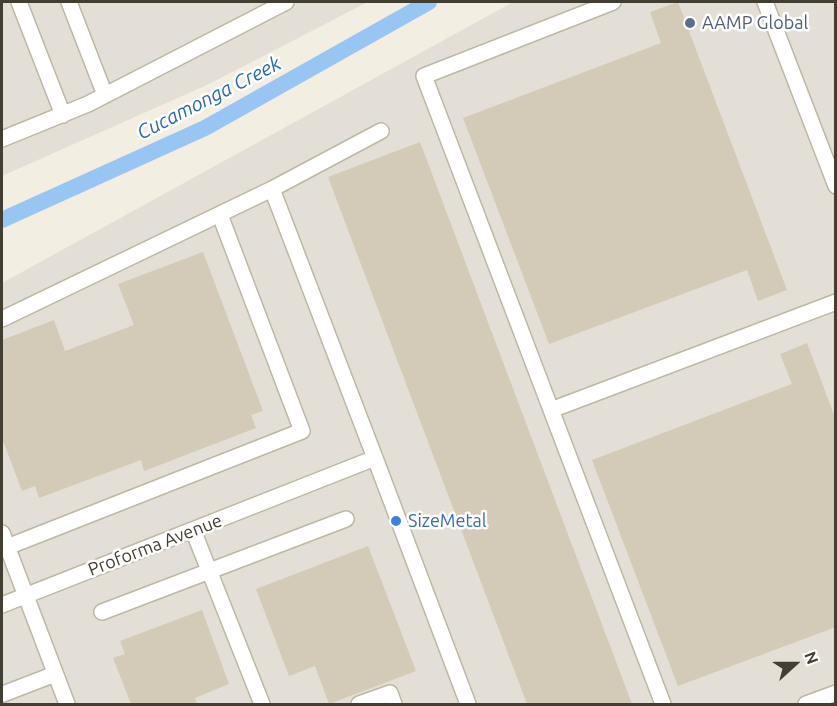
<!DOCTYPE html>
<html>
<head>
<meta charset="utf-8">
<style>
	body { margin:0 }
	#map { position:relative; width:837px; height:706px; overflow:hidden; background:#f2efe2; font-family:Ubuntu,sans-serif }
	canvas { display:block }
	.frame { position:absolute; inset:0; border:3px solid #433e32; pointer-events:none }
	.north { position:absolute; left:765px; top:634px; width:60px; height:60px; -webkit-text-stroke:4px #fff; paint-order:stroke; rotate:69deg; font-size:16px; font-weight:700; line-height:24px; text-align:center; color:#433e32 }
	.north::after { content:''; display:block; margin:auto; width:21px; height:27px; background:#433e32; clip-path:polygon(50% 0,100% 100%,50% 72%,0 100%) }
</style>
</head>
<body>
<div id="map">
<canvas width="837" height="706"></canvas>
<div class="frame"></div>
<div class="north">N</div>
</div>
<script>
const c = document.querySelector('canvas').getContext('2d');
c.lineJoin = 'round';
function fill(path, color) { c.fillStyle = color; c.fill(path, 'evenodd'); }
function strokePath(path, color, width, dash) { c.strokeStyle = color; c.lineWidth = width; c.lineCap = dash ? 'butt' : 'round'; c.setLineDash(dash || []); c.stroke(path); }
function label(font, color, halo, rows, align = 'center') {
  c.font = font + ' Ubuntu,sans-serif'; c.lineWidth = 5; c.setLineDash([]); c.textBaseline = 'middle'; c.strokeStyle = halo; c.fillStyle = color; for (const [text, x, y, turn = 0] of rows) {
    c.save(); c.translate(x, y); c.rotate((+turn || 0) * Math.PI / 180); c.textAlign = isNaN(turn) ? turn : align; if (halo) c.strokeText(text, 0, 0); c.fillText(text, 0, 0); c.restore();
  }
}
fill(new Path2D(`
	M2 2H368L207 85 2 176Z
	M513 2H835V704H2V283Z`), '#e3dfd7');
strokePath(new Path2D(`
	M2 220 205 128 429 2`), '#99c5f3', 16);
fill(new Path2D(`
	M678 2 787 290 758 301 747 270 549 344 463 118 661 43 650 12Z
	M420 142 632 704H527L328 177Z
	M203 252 263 411 251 415 256 428 144 471 141 460 39 498 35 486 22 491 2 438V340L54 320 65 351 134 325 118 284Z
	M807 343 836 420V627L678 686 592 460 792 384 780 354Z
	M368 546 416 671 329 704 315 666 289 676 256 589Z
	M202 610 229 684 195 698 197 704H131L113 658 125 654 120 641Z`), '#d3cbb7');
const minor = new Path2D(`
	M19 2 63 115
	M69 2 105 95
	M613 2 424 76 663 704
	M765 2 836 186
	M2 139 88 104 286 2
	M2 319 272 189
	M551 410 836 302
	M375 458 468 704
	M193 530 262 704
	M2 533 67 704
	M2 549 302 431 220 215
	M2 605 375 458 272 189 381 131
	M102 612 346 519
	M3 694 55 674
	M359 704 390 693 394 704
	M806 704 836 693`);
strokePath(minor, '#bdb7a4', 18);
strokePath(minor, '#fff', 15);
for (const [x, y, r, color] of [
	[690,23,6,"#5c6f8a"],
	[396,521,6,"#3f7fe0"]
]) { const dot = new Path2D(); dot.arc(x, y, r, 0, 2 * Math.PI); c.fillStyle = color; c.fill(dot); strokePath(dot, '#fff', 2); }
label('18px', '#4e5e75', '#fff', [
	["AAMP Global",702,23]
], 'left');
label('18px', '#366cbe', '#fff', [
	["SizeMetal",408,521]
], 'left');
label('18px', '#433e32', '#fff', [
	["Proforma Avenue",155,545,-21]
]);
label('italic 20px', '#2869b3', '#fff', [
	["Cucamonga Creek",209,98,-27]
]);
</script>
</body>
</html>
